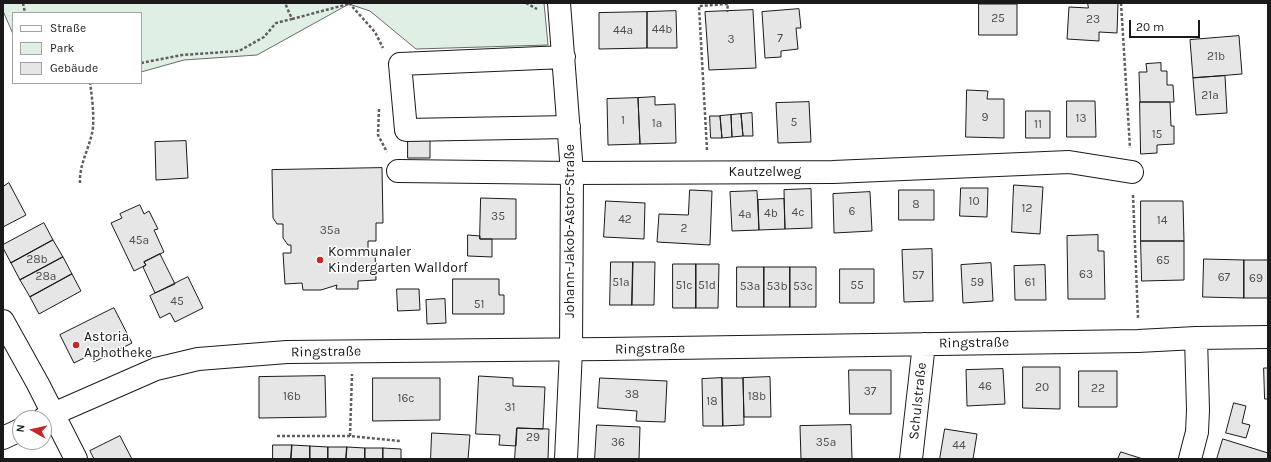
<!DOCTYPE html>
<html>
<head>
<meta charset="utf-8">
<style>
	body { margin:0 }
	#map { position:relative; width:1271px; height:462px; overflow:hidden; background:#fff; font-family:Karla,sans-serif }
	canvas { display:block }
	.frame { position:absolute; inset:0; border:4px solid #1a1a1a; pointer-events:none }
	.legend { position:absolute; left:12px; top:12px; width:130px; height:72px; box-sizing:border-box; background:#fff; border:1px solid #a3a3a3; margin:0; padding:5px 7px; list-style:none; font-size:12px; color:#1a1a1a }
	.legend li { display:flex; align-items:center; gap:8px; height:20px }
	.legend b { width:20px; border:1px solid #a3a3a3 }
	.north { position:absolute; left:12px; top:410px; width:40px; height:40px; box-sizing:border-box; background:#fff; border:1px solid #a3a3a3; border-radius:50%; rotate:278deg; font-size:11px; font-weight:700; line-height:16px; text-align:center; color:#1a1a1a }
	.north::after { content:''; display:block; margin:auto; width:14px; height:18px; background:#c62828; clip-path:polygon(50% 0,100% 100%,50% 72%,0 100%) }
	.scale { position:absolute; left:1129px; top:20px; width:71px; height:18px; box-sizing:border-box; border:2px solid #1a1a1a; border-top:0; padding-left:5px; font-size:12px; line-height:14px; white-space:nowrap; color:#1a1a1a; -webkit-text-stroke:3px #fff; paint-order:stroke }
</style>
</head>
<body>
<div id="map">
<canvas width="1271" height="462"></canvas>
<div class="frame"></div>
<ul class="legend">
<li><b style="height:5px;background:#fff"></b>Straße</li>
<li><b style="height:11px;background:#e0efe3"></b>Park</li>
<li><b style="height:11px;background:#e6e6e6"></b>Gebäude</li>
</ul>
<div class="north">N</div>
<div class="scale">20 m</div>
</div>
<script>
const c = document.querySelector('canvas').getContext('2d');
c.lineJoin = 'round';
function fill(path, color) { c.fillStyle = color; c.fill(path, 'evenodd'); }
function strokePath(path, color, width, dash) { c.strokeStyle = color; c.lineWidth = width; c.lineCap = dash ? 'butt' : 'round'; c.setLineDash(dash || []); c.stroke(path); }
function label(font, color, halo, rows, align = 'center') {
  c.font = font + ' Karla,sans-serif'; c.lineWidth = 3; c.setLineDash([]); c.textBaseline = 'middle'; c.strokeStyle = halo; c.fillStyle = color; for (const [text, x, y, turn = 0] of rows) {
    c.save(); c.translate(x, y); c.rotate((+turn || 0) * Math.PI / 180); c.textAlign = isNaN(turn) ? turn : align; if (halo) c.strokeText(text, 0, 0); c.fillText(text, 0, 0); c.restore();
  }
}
const green = new Path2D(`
	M3 3H544L548 45 416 49 370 11 349 4 257 55 184 60 141 72V13H13V34L3 11Z`);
fill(green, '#e0efe3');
strokePath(green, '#6a6a6a', 1);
const building = new Path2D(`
	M1088 3H1118L1117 33 1099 32V41L1067 39 1069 7 1088 8Z
	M979 4H1017V35H979Z
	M799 9 801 28H796L798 49 781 51V57L765 58 762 12Z
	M753 10 756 68 709 70 705 12Z
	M676 11 677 48H647V12Z
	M647 12V48L599 49V13Z
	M1239 36 1242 74 1193 78 1190 40Z
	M1161 63V71H1167V85H1173L1174 102H1140L1139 72H1147L1146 64Z
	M1225 76 1227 113 1196 115 1193 78Z
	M967 90 988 91 987 99H1004V138L966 137Z
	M655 97V105L675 104 676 143 640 144 638 98Z
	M638 98 640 144 608 145 607 99Z
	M1067 101H1095L1096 137H1067Z
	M809 102 811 142 778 143 776 103Z
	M1140 102H1170L1171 126H1174V144L1157 145V153L1141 154Z
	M1026 111H1050V138H1026Z
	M752 113 753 136H743L741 114Z
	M741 114 743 136 732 137 731 115Z
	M731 115 732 137 722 138 720 116Z
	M710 116H720L722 138H711Z
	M408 137H430V158H408Z
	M186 141 188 178 156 180 155 142Z
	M382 168 383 223H376V241H368V252H375L376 280 358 281V289H336L337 285 321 290H303L302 283 285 284 283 253H291V245H288L283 238V224H277L273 218 272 170Z
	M9 183 26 215 3 227V187Z
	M1014 185 1043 187 1040 234 1012 232Z
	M961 188H988L987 217 960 216Z
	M811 189 812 228 785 229 784 190Z
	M690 190 712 191 710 245 657 242 659 214 688 215Z
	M899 190H934V220H899Z
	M757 191 759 230 732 231 730 192Z
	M870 192 872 231 834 233 833 194Z
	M481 198 516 199V239H480Z
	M784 199 785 229 759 230 758 200Z
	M606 201 645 203 644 239 604 237Z
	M1141 201H1183L1184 241H1141Z
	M140 205 144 214 149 211 158 229 154 230 164 252 144 262 146 265 134 271 111 223 122 218 120 214Z
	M44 223 53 240 11 263 3 248V245Z
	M468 235 480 236V239H492V257L468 256Z
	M1098 235V251H1104L1105 299H1068L1067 236Z
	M53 240 63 257 20 280 11 263Z
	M1141 241H1184V280L1142 281Z
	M932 249 933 301 904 302 902 250Z
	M160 254 175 284 155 293 143 267 146 265 144 262Z
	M63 257 72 274 30 297 20 280Z
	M1204 259 1244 260V298L1203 297Z
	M1244 260H1268V298H1244Z
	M611 262H633L632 305H610Z
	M633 262H655L654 305H632Z
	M991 263 993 301 963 303 961 265Z
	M673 264H696V308H673Z
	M696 264H719L718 308H696Z
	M1045 265 1046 300H1015L1014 266Z
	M737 267H764V307H737Z
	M764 267H790V307H764Z
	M790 267H816V307H790Z
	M840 269H874V303H840Z
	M72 274 81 291 39 314 30 297Z
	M188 277 203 308 175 322 170 313 160 318 150 296Z
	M453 279H499V295H504V314H453Z
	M397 289H419L420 310 398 311Z
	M445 299 446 323 427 324 426 300Z
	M114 308 132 343 94 362 90 355 74 363 60 335Z
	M1023 367H1060V409L1023 408Z
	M1264 368H1268V399H1265Z
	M1003 369 1005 404 967 406 966 370Z
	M849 370H891V414H850Z
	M1079 371H1117V407H1079Z
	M325 376 326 417 259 418V377Z
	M479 376 513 378V386L545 387 543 429 517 428 516 446 499 445 500 435 476 434Z
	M770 377 771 417H744L743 378Z
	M373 378H440V420L373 421Z
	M600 378 667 381 665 422 636 421 637 411 598 408Z
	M722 378H743L744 425 723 426Z
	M722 378 723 426H703L702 379Z
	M1234 403 1246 406 1242 423 1250 425 1246 438 1226 433Z
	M597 425 640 427 639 459H595Z
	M851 425 852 459H801L800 426Z
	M517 428 549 429 548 459H515Z
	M945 429 977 434 973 459H940Z
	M432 433 470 435 468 459H431Z
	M120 436 132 459H94L90 451Z
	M1223 439 1268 453V459H1217Z
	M273 445H292L291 459H273Z
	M292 445 310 446V459H291Z
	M310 446 328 447V459H310Z
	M328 447H347L346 459H328Z
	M347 447 365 448V459H346Z
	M365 448H383V459H365Z
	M383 448 401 449V459H383Z
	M1121 452 1143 459H1118Z`);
fill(building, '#e6e6e6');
strokePath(building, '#1a1a1a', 1);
const minor = new Path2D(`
	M559 3 572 173 571 350 566 459
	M564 57 400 64 406 130 569 127
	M398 171 572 173 833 172 1069 162 1132 172
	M3 321 38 384 76 459
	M44 418 156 369 198 359 287 352 606 349 1138 341 1196 338 1268 337
	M3 438 20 430
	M911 459 924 344
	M1190 459 1197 432 1198 410 1196 338`);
strokePath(minor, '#1a1a1a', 24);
strokePath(new Path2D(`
	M23 3 25 13
	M349 3 375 32 383 48
	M526 3 537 9
	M1121 3 1130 148
	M292 19 352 3
	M141 63 182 55 239 51 264 37 276 23 292 19 285 3
	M379 109 378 135 387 152
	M707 150 699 6 728 4 727 12
	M80 183C79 163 91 146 93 127 94 113 92 97 90 83
	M1133 195 1138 318
	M277 436H350L400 441
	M350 436 352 374`), '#5f5f5f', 2.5, [3, 2]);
strokePath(minor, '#fff', 22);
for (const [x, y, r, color] of [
	[320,260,4,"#c62828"],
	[76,345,4,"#c62828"]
]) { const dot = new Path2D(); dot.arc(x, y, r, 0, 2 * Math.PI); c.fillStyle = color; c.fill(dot); strokePath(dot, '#fff', 1.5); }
label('12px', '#4d4d4d', null, [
	["25",998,19],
	["23",1093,20],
	["44b",662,30],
	["44a",623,31],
	["7",780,39],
	["3",731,40],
	["21b",1216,57],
	["21a",1210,96],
	["9",985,118],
	["13",1081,119],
	["1",623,121],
	["5",794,123],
	["1a",657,124],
	["11",1038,125],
	["15",1157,135],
	["10",974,202],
	["8",916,205],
	["12",1027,209],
	["6",852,212],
	["4c",798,213],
	["4b",771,214],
	["4a",745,215],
	["35",498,217],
	["42",625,220],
	["14",1162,221],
	["2",684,229],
	["35a",330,231],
	["45a",139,241],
	["28b",37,260],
	["65",1163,261],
	["63",1086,275],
	["57",918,276],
	["28a",46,277],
	["67",1224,278],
	["69",1256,279],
	["51a",621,283],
	["59",977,283],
	["61",1030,283],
	["51c",684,286],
	["51d",707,286],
	["55",857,286],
	["53a",750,287],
	["53b",777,287],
	["53c",803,287],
	["45",177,302],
	["51",479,305],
	["46",985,387],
	["20",1042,388],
	["22",1098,389],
	["37",870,392],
	["38",632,395],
	["16b",292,397],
	["18b",757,397],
	["16c",406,399],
	["18",712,402],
	["31",510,408],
	["29",533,438],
	["36",618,443],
	["35a",826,443],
	["44",959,446]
]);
label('14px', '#1a1a1a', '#fff', [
	["Kautzelweg",765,172],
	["Johann-Jakob-Astor-Straße",570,231,-90],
	["Ringstraße",974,343,-1],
	["Ringstraße",650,349,-1],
	["Ringstraße",326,352,-1],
	["Schulstraße",918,401,-84]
]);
label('14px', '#1a1a1a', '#fff', [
	["Kommunaler",328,252],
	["Kindergarten Walldorf",328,268],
	["Astoria",84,337],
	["Aphotheke",84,353]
], 'left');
</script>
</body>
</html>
